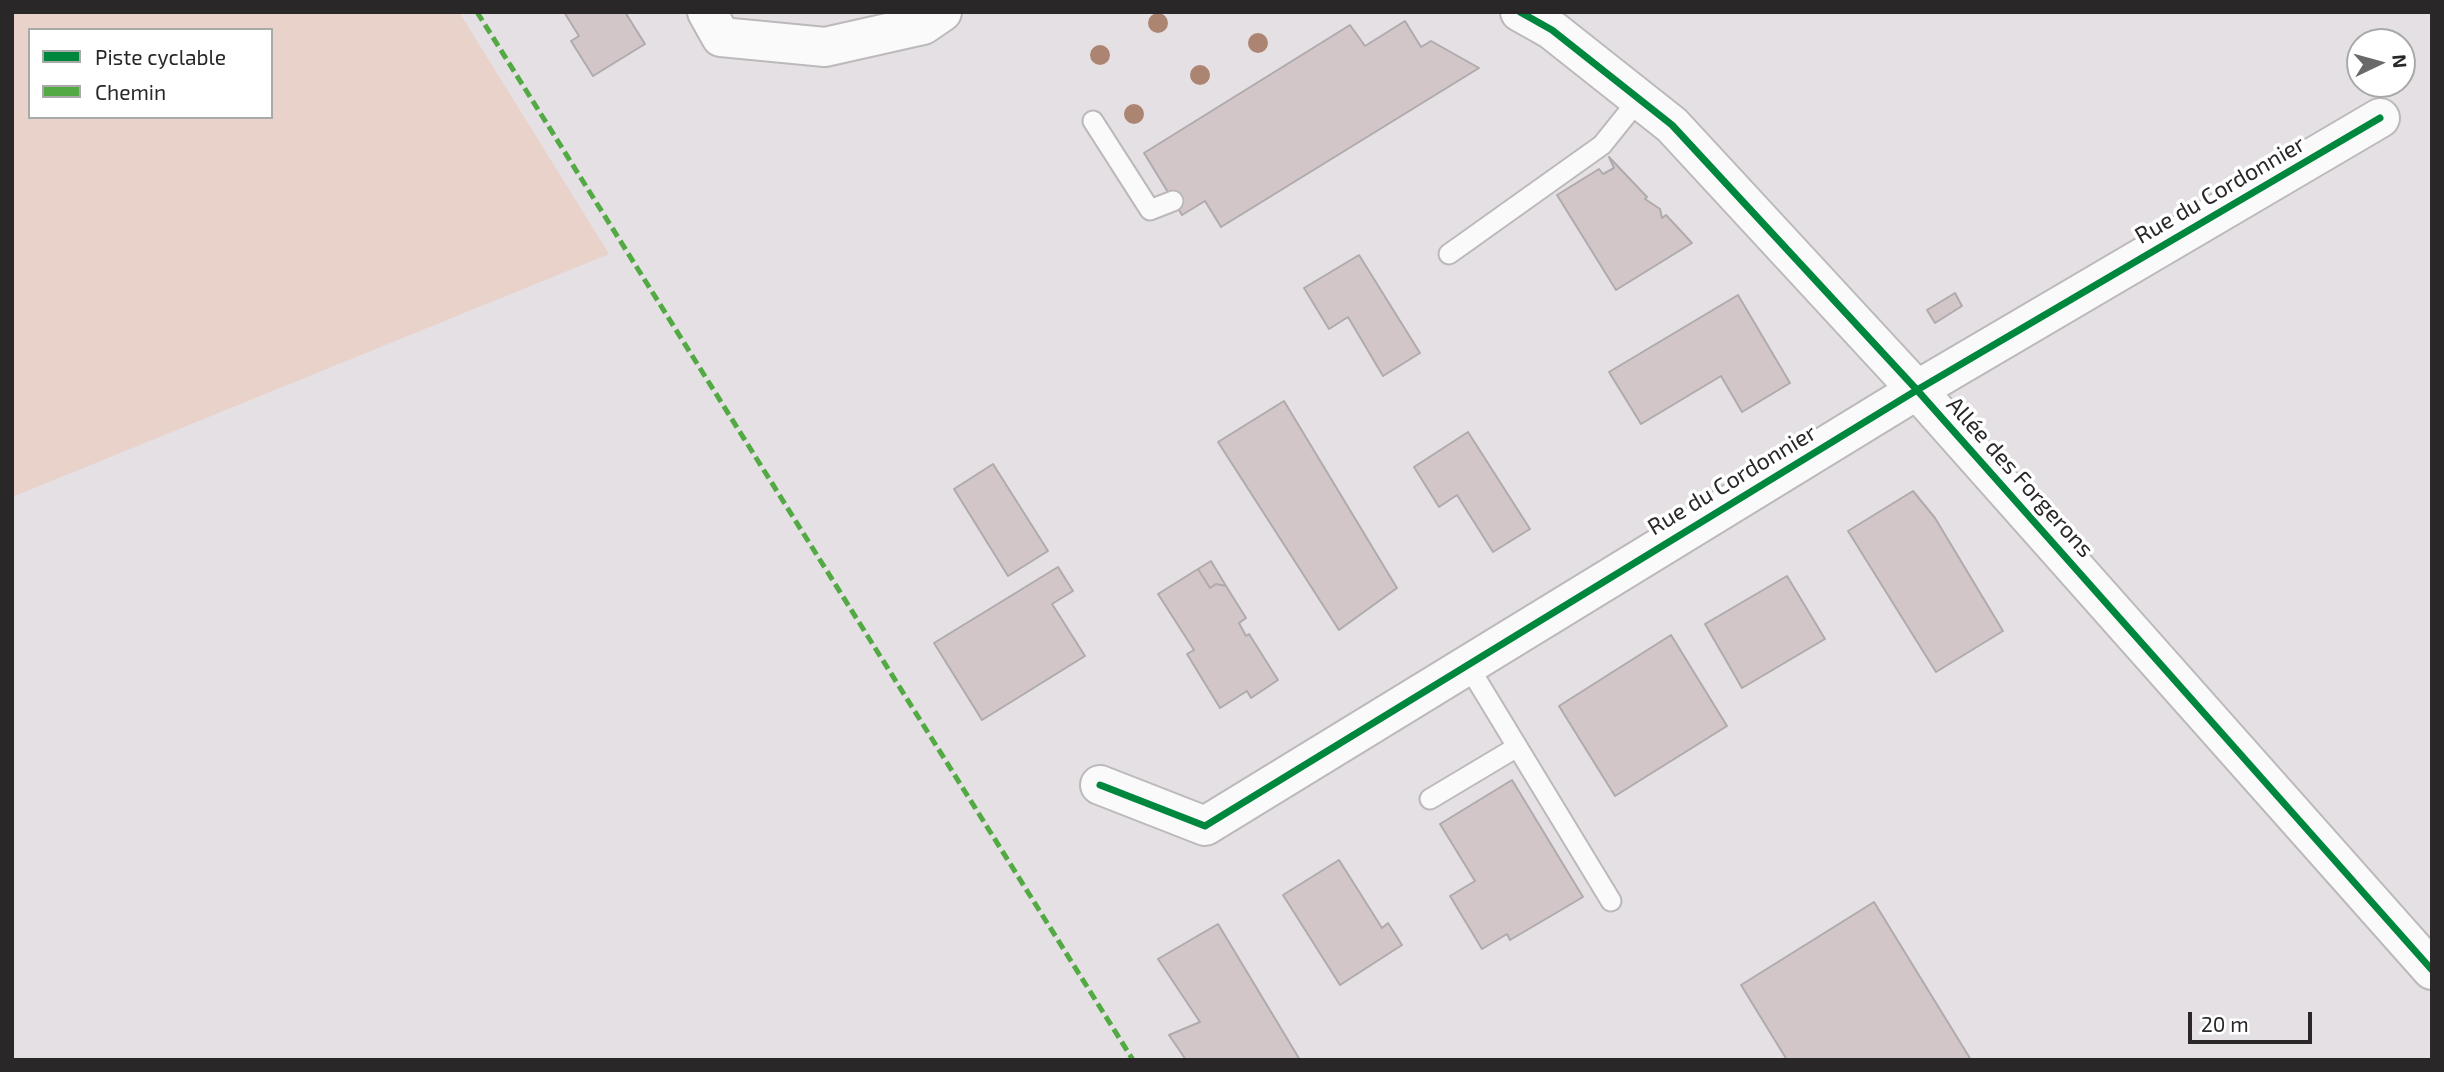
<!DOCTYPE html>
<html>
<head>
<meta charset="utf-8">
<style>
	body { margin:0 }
	#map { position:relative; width:2444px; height:1072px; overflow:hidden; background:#e5e0e3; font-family:"Exo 2",sans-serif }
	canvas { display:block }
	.frame { position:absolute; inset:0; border:14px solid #2a2729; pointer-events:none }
	.legend { position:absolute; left:28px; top:28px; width:245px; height:91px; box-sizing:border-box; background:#fff; border:2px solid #aaa9a9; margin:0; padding:9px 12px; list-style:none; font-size:21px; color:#2a2729 }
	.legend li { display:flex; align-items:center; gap:14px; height:35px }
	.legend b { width:35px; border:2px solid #aaa9a9 }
	.north { position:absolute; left:2346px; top:28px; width:70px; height:70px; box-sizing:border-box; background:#fff; border:2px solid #aaa9a9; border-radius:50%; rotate:85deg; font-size:19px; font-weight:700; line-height:28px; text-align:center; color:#2a2729 }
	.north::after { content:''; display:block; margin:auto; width:24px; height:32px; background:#6b686a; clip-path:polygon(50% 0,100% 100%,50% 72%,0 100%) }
	.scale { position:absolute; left:2188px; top:1012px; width:124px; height:32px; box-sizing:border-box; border:4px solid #2a2729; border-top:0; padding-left:9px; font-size:21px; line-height:24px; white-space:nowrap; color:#2a2729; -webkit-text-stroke:5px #fff; paint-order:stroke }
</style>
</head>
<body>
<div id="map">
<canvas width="2444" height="1072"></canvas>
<div class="frame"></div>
<ul class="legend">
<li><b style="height:9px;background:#00873e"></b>Piste cyclable</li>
<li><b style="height:9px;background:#53aa44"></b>Chemin</li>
</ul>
<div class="north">N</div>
<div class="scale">20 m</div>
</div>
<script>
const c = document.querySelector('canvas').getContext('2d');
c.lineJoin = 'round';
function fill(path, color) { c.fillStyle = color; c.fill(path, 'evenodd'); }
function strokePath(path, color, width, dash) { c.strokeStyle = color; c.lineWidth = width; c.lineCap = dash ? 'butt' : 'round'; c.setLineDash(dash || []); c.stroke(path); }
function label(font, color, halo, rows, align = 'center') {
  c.font = font + ' "Exo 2",sans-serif'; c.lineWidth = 7; c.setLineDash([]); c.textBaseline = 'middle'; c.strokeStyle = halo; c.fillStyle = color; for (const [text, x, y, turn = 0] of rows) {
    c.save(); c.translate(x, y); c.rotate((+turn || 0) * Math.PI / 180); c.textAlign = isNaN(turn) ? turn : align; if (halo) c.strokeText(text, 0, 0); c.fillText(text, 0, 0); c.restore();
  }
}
fill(new Path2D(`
	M12 12H459L609 254 12 497ZM30 30H271V117H30Z`), '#e8d2ca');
const building = new Path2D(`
	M564 12H625L645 44 593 76 571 41 579 36Z
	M1405 21 1421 47 1431 41 1479 68 1221 227 1205 201 1182 215 1144 153 1350 25 1365 46Z
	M1609 157 1647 197 1645 199 1660 209 1662 218 1666 215 1692 243 1616 290 1557 195 1599 169 1603 174 1614 168Z
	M1359 255 1420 353 1383 376 1348 317 1329 329 1304 288Z
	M1955 293 1962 306 1935 323 1927 310Z
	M1738 295 1790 383 1742 412 1721 376 1641 424 1609 372Z
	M1284 401 1397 588 1339 630 1218 442Z
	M1468 432 1530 529 1493 552 1457 495 1439 507 1414 467Z
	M993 464 1048 551 1008 576 954 489Z
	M1913 491 1935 518 2003 631 1936 672 1848 531Z
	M1211 561 1226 586 1216 584 1210 588 1198 569Z
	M1058 567 1073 591 1052 604 1085 656 982 720 934 643Z
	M1198 569 1210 588 1216 584 1226 586 1246 618 1239 623 1246 636 1249 634 1278 680 1251 698 1247 691 1220 708 1187 654 1194 650 1158 594Z
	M1787 576 1825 639 1742 688 1705 624Z
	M1671 635 1727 726 1615 796 1559 706Z
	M1512 780 1583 897 1510 940 1507 934 1482 949 1450 896 1475 881 1440 824Z
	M1339 860 1382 928 1388 923 1402 945 1340 985 1283 895Z
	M1874 902 1971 1060H1787L1741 985Z
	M1218 924 1300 1060H1186L1169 1035 1200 1022 1158 959Z`);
fill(building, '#d3c6c8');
strokePath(building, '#afabad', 2);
const lane = new Path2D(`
	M1093 121 1150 210 1173 201
	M1449 254 1602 145 1639 99
	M1467 664 1611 901
	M1430 799 1517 747`);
const street = new Path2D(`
	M707 12 721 37 825 47 923 25 942 12
	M1520 12 1552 30 1672 125 1917 390 2432 970
	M1100 785 1205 826 1917 390 2380 118`);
strokePath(lane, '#bcb9bb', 23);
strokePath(street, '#bcb9bb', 42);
strokePath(lane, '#fbfafb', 19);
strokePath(street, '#fbfafb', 38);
strokePath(new Path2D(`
	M477 12 1133 1060`), '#53aa44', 5, [10, 5]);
strokePath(new Path2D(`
	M1520 12 1552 30 1672 125 1917 390 2432 970
	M1100 785 1205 826 1917 390 2380 118`), '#00873e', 7);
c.fillStyle = '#ac8572';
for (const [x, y] of [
	[1158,23],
	[1258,43],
	[1100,55],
	[1200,75],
	[1134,114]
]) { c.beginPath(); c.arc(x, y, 10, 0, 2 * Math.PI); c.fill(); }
label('23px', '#2a2729', '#fff', [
	["Rue du Cordonnier",2220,190,-30],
	["Allée des Forgerons",2020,477,48],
	["Rue du Cordonnier",1732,480,-31]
]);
</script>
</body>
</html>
